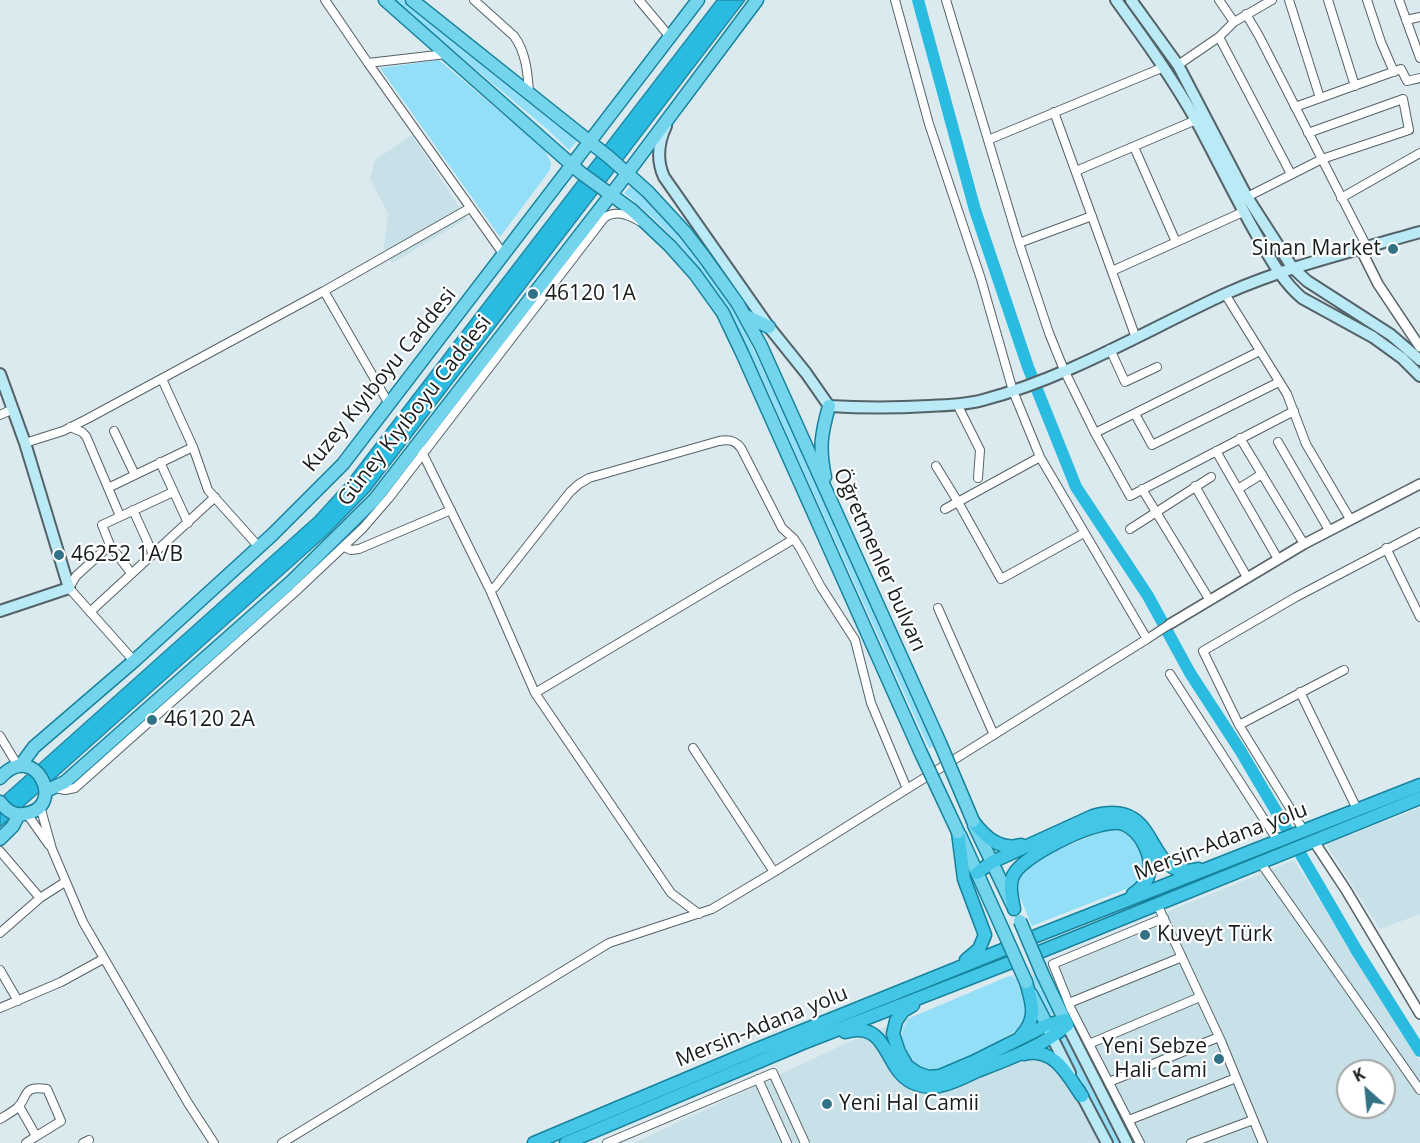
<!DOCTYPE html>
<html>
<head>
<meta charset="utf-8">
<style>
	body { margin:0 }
	#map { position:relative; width:1420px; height:1143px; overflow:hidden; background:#daeaef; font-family:"Open Sans",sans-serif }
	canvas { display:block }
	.north { position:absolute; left:1336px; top:1059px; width:60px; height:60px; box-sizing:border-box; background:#fff; border:2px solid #a3a5a5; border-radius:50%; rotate:333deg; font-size:16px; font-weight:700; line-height:24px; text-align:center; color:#181d1f }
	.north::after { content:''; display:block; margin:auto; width:21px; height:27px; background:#327286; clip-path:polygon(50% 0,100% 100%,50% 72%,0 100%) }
</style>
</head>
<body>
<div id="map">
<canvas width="1420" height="1143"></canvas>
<div class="north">K</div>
</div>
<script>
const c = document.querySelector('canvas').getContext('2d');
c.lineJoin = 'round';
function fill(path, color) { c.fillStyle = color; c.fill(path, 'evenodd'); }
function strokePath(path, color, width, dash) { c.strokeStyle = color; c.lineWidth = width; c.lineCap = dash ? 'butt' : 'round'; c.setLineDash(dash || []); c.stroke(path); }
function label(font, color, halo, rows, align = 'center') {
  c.font = font + ' "Open Sans",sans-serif'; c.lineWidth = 4.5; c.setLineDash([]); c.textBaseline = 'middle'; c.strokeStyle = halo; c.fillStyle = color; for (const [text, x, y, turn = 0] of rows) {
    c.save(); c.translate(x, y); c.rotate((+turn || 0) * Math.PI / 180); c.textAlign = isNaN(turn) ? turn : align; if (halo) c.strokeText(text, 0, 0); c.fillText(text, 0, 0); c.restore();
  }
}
fill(new Path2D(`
	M412 135 467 219 392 263 384 247 388 213 370 179 375 160Z
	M1420 808V914L1380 929 1326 844Z
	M1294 860 1420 1061V1143H634L849 1042ZM1348 1071H1384V1107H1348Z`), '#c8e0e8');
fill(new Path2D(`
	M393 0H403L554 123 578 140 569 150 547 129Z
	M439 60 545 150 551 163 550 170 500 237 380 68Z
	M633 184 689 245 735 311 783 411 935 745 929 748C890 663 852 577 813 492 775 410 742 318 683 249 665 228 645 210 624 193Z
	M1111 828C1136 834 1142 848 1147 871L1139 884 1032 926 1017 890 1019 876 1029 863 1057 850Z
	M1039 974 1055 1013 1048 1015 1032 977Z
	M1009 976 1016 979C1022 994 1027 1009 1024 1024 1007 1038 945 1076 923 1070 917 1068 909 1060 906 1054 900 1041 901 1032 908 1019Z
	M1064 1034 1119 1143H1114L1079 1081 1057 1037Z`), '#93dff8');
const water = new Path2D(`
	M717 0H745L369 492 327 535 0 827V799L315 517 346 483Z`);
fill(water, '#2abbe1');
strokePath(water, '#258ca7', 1.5);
strokePath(new Path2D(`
	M918 0 975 210 1028 367 1076 487 1148 596 1190 673 1240 750 1286 828
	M1301 855 1357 951 1420 1051`), '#2abbe1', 12);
const minor = new Path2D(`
	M325 0 368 63 446 54
	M474 0 514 36C526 52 528 74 529 94
	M639 0 670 37
	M895 0 929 124 981 279 1013 391 1040 457 1147 639 1170 624
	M946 0 1019 243 1049 333 1064 370 1095 433 1130 496 1294 411
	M1219 0 1234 22
	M1289 0 1320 98
	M1328 0 1355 86
	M1367 0 1381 42 1394 72
	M1399 0 1420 58
	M1246 14 1259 36 1367 247
	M1406 20 1420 17
	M1219 37 1291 174
	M368 63 504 255
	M1178 65 1219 37 1234 22 1272 0
	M1295 107 1401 69 1407 81 1420 78
	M1054 112 1136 338
	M988 140 1164 67
	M1134 147 1176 242
	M1076 171 1196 120
	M1247 197 1322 159 1409 130 1403 99 1308 133
	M1341 198 1420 153
	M1019 243 1092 216
	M1112 271 1243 212
	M1225 294 1287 394 1306 444 1350 519
	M1110 349 1125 382 1157 367
	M162 379 193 447 208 490 259 547
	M389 404 324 291 470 208
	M957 404 980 450 978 478
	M1135 414 1152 445 1279 382
	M0 415 13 409
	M70 427 82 432 86 436 120 516
	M114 431 135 475
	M1095 433 1260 351
	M1240 438 1304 544
	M1278 442 1329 530
	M25 443 63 431 87 419 324 291
	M421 450 490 590 535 693 671 893 699 914
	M1216 451 1278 559
	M160 462 188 523
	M936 466 958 502 1001 579 1084 533
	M1195 486 1247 577
	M108 488 193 447
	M1142 489 1209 599
	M1238 489 1262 474
	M945 509 1040 457
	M133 510 153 554
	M1130 529 1211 477
	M110 545 76 576 69 588 134 661
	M344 547 351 550 359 549 451 510
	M1386 548 1420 617
	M131 573 110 545 102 525 173 492
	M490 590 495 587 570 492 579 484 589 478 719 441C728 439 735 440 741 448L782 528 794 539 800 548 821 587 855 640 871 703 907 789
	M938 608 994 735
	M90 612 215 497
	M1170 674 1278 841
	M1300 692 1357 809
	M535 693 794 539
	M1239 725 1344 670
	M0 736 18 766
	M693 748 774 872 1147 639
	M56 788 65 790 75 788 294 593 363 528 389 498 604 218C615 210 627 214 639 221
	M40 806 52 849 83 922 188 1103 214 1143
	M27 814 49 845
	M1304 831 1239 725 1203 651 1296 597 1420 532
	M0 851 40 898
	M1260 862 1420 1090
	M1157 904 1221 1041 1263 1143
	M0 933 40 898 65 882
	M0 970 18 1001
	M1069 1003 1182 957
	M0 1008 61 982 103 959
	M1089 1044 1200 997
	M758 1079 787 1143
	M1109 1082 1219 1037
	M19 1106 35 1134V1137L26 1143
	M0 1119C5 1116 12 1112 17 1108 29 1097 21 1085 47 1089L61 1121 35 1137
	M1129 1120 1236 1078
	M83 1143 89 1140
	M282 1143 609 943 712 909 774 872
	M607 1143 773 1073 805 1143
	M1140 1143 1071 1009 1053 964 1164 918
	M1191 1143 1253 1120`);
const tertiary = new Path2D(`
	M1360 248 1378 284 1420 347
	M1170 624 1304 544 1420 484
	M1313 840 1346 890 1420 1014`);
const secondary = new Path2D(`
	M1116 0C1145 40 1173 79 1197 122 1218 161 1237 201 1259 239 1271 260 1283 282 1302 298L1373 337 1402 358 1420 376
	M1131 0 1178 65 1247 197 1292 267 1307 281 1391 335 1420 360
	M666 126C658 143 656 159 664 177L769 327 806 373 829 406C862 408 895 408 929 406 947 405 966 405 983 400 1067 378 1147 330 1225 294 1288 266 1354 251 1420 232
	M0 374 25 443 69 588 0 611
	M1067 1025 1127 1143
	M1049 1031 1070 1073
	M1079 1090 1107 1143`);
const primary = new Path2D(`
	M385 0 581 173 632 210 670 246 695 274 723 313 743 355 920 751
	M412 0 610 158 648 192 685 232 705 258 738 304 761 346 940 743
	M744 315 769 327
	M825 477C819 448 821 435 829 406
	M20 766 34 747 134 661 272 535 343 464 698 0
	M0 778C34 738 69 808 24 814 14 816 6 810 0 802
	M46 791 65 782 292 581 375 499 620 183 757 0
	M974 825 1012 904
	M960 835 1002 928
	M0 839 13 826 19 814
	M1042 973 1067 1025
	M1031 994 1047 1025`);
const trunk = new Path2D(`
	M973 821C985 837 1000 851 1021 845
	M958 832 964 879 985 935 979 949 966 960
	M977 873 992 862 1093 816C1165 796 1141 883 1198 869
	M1014 909C1012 898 1008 884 1014 874 1025 854 1102 816 1123 824 1141 830 1155 859 1148 877 1145 885 1139 890 1133 894
	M1036 936 1420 785
	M1042 951 1420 798
	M913 1005 903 1011 896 1021 893 1034 899 1052 907 1066 917 1073 928 1077 940 1076 973 1062 1047 1025 1065 1020
	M845 1032C891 1019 883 1073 916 1084 925 1087 935 1088 943 1085 955 1082 966 1076 977 1071 1008 1059 1042 1047 1067 1025
	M1021 1036C1038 1019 1032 1002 1026 982
	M1024 1054C1054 1046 1068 1076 1082 1096
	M534 1143 755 1050 1005 949
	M566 1143 803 1043 1009 963`);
strokePath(minor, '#556267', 10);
strokePath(tertiary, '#556267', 12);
strokePath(secondary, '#556267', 14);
strokePath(primary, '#16829c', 15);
strokePath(trunk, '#16829c', 15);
strokePath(minor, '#fff', 8);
strokePath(tertiary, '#fff', 9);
strokePath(secondary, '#b9eaf5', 10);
strokePath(primary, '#73d4ec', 12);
strokePath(trunk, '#44c6e6', 12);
const primaryBridge = new Path2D(`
	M940 743 973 821
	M920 751 958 832
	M1020 921 1042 973
	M1002 928 1026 982`);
strokePath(primaryBridge, '#16829c', 15, []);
strokePath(primaryBridge, '#73d4ec', 12);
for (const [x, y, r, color] of [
	[1393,249,6,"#327286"],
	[533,294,6,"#327286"],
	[59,555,6,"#327286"],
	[152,720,6,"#327286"],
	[1145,935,6,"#327286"],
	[1219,1059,6,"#327286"],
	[827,1104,6,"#327286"]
]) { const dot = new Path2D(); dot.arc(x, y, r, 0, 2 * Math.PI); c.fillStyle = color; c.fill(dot); strokePath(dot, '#fff', 2); }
label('21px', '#181d1f', '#fff', [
	["Sinan Market",1381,249,"right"],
	["46120 1A",545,294],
	["46252 1A/B",71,555],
	["46120 2A",164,720],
	["Kuveyt Türk",1157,935],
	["Yeni Sebze",1207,1047,"right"],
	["Hali Cami",1207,1071,"right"],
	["Yeni Hal Camii",839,1104]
], 'left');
label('21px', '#181d1f', '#fff', [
	["Kuzey Kıyıboyu Caddesi",380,380,-51],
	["Güney Kıyıboyu Caddesi",415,411,-52],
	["Öğretmenler bulvarı",879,560,66],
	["Mersin-Adana yolu",1221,842,-21],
	["Mersin-Adana yolu",762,1027,-22]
]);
</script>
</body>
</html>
